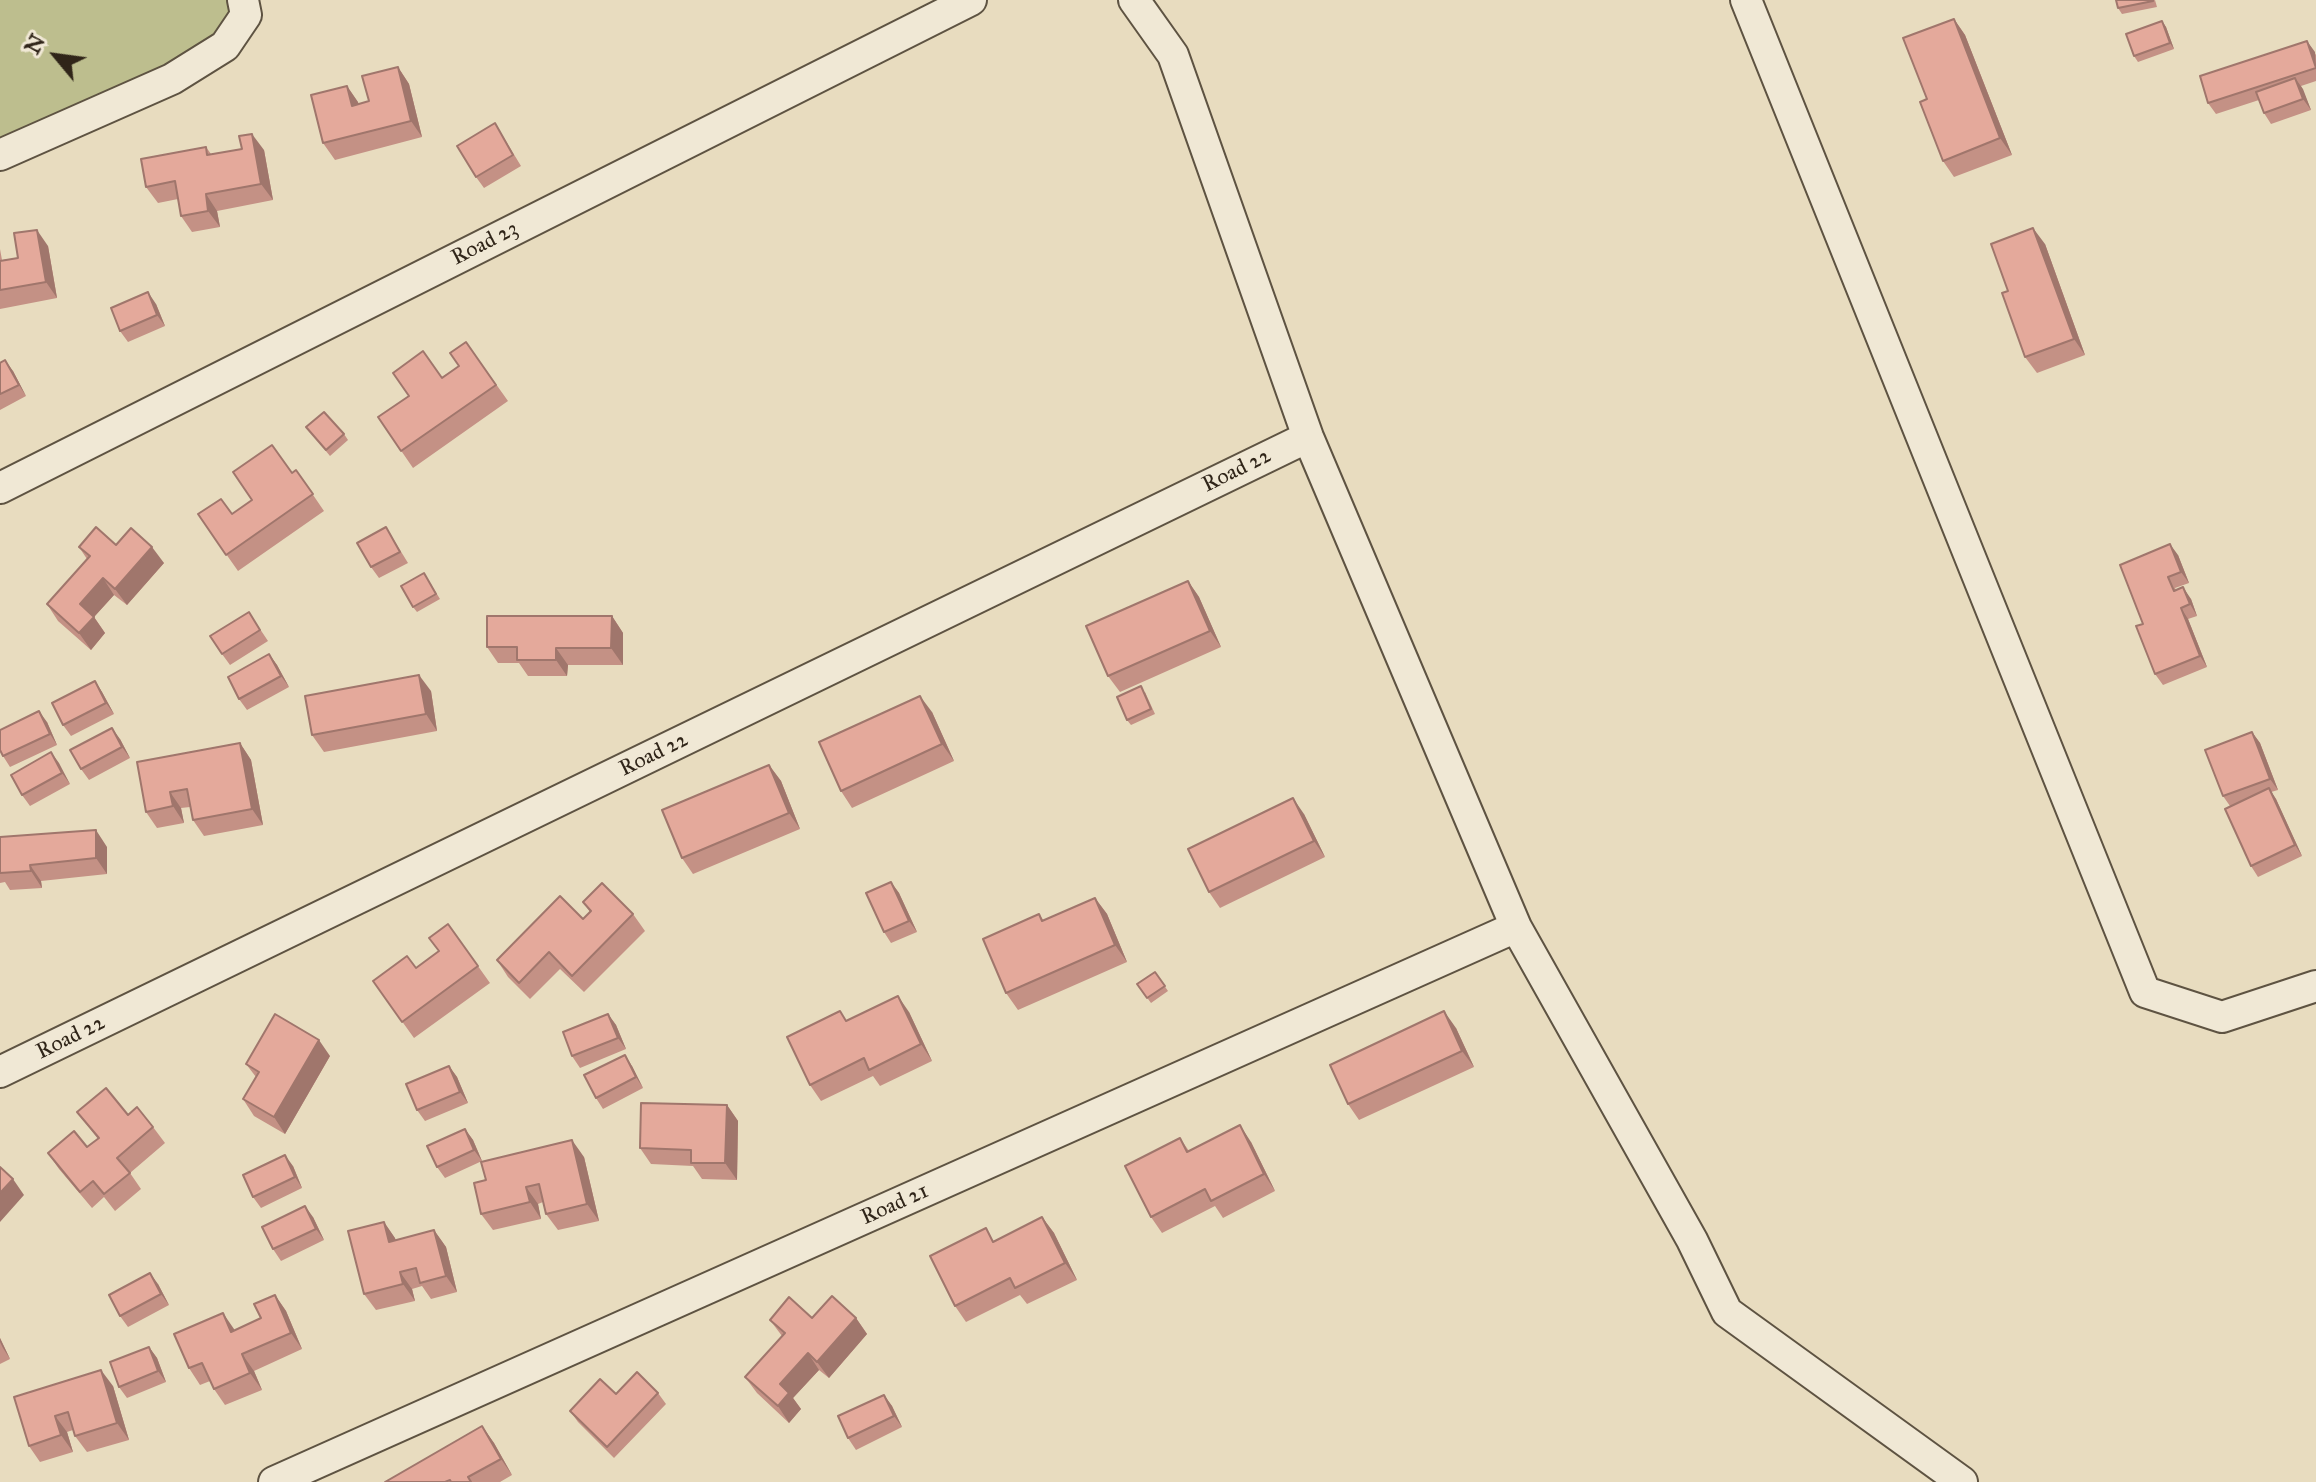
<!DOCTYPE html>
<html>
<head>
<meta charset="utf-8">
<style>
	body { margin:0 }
	#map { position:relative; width:2316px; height:1482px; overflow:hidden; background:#e8dcbf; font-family:"IM FELL Great Primer",serif }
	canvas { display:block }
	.north { position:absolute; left:16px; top:16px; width:80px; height:80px; -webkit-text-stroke:6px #f0e8d5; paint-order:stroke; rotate:299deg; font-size:22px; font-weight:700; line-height:32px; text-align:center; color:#302519 }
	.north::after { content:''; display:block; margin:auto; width:28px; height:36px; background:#302519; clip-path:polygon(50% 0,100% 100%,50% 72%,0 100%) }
</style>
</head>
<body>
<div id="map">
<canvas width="2316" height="1482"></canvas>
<div class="north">N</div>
</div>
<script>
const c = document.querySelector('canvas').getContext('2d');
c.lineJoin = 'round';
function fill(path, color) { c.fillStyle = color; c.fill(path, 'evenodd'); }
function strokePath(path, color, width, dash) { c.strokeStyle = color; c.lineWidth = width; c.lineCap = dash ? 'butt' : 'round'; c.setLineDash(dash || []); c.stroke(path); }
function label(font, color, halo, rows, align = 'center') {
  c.font = font + ' "IM FELL Great Primer",serif'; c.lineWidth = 6; c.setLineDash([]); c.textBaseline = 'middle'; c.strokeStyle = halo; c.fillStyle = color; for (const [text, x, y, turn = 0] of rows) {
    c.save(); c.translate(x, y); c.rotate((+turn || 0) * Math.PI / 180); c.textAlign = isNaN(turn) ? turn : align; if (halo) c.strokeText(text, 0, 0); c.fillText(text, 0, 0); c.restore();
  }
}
fill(new Path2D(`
	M0 0H243L225 46 0 155Z`), '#bdbe8e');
const street = new Path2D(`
	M1134 0 1173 55 1308 437 1516 927 1692 1240 1727 1312 1962 1482
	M1746 0 2145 992 2222 1017 2316 986
	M0 155 172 79 225 46 246 15 243 0
	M0 488 971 0
	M0 1072 1308 437
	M274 1482 1516 927`);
strokePath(street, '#5e5342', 34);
strokePath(street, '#f0e8d5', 30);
fill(new Path2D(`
	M2155 0 2157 7 2122 14 2118 8Z
	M1954 19 1965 35 2012 155 1954 177 1943 161 1927 99Z
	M2162 21 2166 27 2174 49 2138 62 2134 56Z
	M2307 41 2316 55V81L2301 86 2311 110 2271 124 2264 113 2259 100 2216 114 2208 103Z
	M398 67 409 84 422 137 335 160 323 143 347 86 359 104 369 101Z
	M495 123 521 166 484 188 476 177Z
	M206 147 211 154 264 150 273 200 217 211 220 227 192 232 181 216 178 199 158 203 146 187Z
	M2045 244 2085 355 2037 373 2025 357 2008 291Z
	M48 246 57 298 0 309V249L2 260 18 258Z
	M156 304 165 326 128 342 120 331Z
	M466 342 508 401 413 468 378 417 459 366Z
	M0 363 13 371 26 396 0 410Z
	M306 427 344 434 348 440 330 456Z
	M296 470 324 511 238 571 198 514H232Z
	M386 527 408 563 379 578 371 567Z
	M116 545 164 563 127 605 114 595 94 617 105 633 91 650 58 621 47 604 87 559 79 547Z
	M2178 555 2189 583 2175 588 2176 590 2191 599 2197 616 2188 619 2207 667 2163 685 2155 674 2143 624Z
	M424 573 440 599 417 612 413 607Z
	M1188 581 1199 597 1221 647 1120 692 1108 676Z
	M612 616 623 633V665H568L567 676H528L519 663H498L487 647Z
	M256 623 268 641 230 665 222 654Z
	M269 654 277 665 289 687 247 710 239 699Z
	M95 681 102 692 114 714 71 736 63 725Z
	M431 691 437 731 324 752 312 735Z
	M1145 692 1155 714 1131 725 1127 720Z
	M932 712 954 761 852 808 841 791Z
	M47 722 57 745 10 767 3 756Z
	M2252 732 2260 743 2278 790 2271 792 2276 799 2302 856 2258 877 2251 866 2230 806 2223 796Z
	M120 739 130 758 89 780 81 769Z
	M240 743 251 760 263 825 204 836 193 820 190 807 181 808 184 823 157 828 146 812 137 762Z
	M51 752 70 784 30 806 22 795Z
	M769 765 781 781 800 829 693 874 682 858Z
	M1304 814 1325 857 1220 908 1209 892Z
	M0 837 107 847V874L41 881 42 888 10 890 5 882 0 883Z
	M891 882 899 893 917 932 891 943 884 932Z
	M1095 898 1107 914 1127 962 1018 1010 1006 993 1039 914 1044 921Z
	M583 902 633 914 645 931 584 992 560 969 530 999 508 977 497 960 583 919 590 912Z
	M448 924 490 983 414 1038 373 981 416 968 439 951Z
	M1155 972 1168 991 1151 1003 1137 984Z
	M909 1012 932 1061 880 1086 873 1076 821 1101 810 1085 847 1020Z
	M608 1014 616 1025 626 1049 580 1068 572 1056Z
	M1456 1028 1474 1067 1359 1120 1348 1104Z
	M330 1056 285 1134 254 1116 243 1099 256 1077 246 1064Z
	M449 1066 457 1077 468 1103 425 1121 417 1110Z
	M632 1066 643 1088 603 1109 596 1098Z
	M727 1105 738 1121 737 1180 702 1179 693 1166 651 1164 640 1148Z
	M77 1112 128 1115 153 1127 165 1143 130 1173 141 1189 115 1211 104 1197 92 1208 59 1169 48 1153 87 1147 98 1139Z
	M465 1129 473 1140 482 1161 445 1178 437 1167Z
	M1180 1138 1189 1151 1251 1142 1275 1191 1223 1218 1215 1206 1162 1233 1151 1217Z
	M584 1157 599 1221 558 1230 546 1214 543 1202 538 1204 541 1219 493 1230 481 1214 474 1183Z
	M293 1166 302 1188 261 1208 253 1197Z
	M313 1217 324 1240 281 1261 273 1249Z
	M1042 1217 1054 1233 1077 1280 1027 1304 1020 1295 966 1322 955 1306 994 1241Z
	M384 1222 396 1240 434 1230 446 1247 457 1292 431 1299 422 1286 412 1289 415 1301 376 1310 364 1294Z
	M158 1284 169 1305 128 1327 120 1316Z
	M275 1295 286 1311 302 1349 254 1371 262 1390 225 1405 214 1389 210 1381 200 1385 189 1368 261 1318Z
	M812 1318H856L867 1334 829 1378 819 1370 793 1398 801 1409 789 1423 757 1393 745 1377 782 1336 770 1320Z
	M0 1338 10 1359 0 1364Z
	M149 1347 157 1358 166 1382 127 1398 119 1387Z
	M113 1386 129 1440 87 1452 75 1436 73 1430 67 1432 73 1452 40 1462 29 1446 14 1397Z
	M658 1393 666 1404 614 1458 578 1422 570 1411 616 1394Z
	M884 1395 892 1406 902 1427 856 1450 848 1438Z
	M482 1426 494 1443 512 1475 500 1482H385Z`), '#c49185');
fill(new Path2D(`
	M1954 19 1965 35 2012 155 2000 138Z
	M2162 21 2166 27 2174 49 2170 43Z
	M2307 41 2315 52 2316 68Z
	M398 67 409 84 422 137 411 121Z
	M2295 78 2303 89 2311 110 2303 99Z
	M347 86 358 102 364 122 352 106Z
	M252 134 264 150 273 200 261 184Z
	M206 194 217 211 220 227 208 211Z
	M2033 228 2045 244 2085 355 2074 339Z
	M37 230 48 246 57 298 46 282Z
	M148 292 156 304 165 326 157 315Z
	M5 360 13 371 26 396 19 385Z
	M2170 544 2178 555 2189 583 2181 572Z
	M152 547 164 563 127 605 115 589Z
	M103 578 114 595 94 617 105 633 91 650 79 633 80 604Z
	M1188 581 1199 597 1221 647 1210 631Z
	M2183 587 2191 599 2197 616 2190 604Z
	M2181 608 2188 619 2207 667 2200 656Z
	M612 616 623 633V665L611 648Z
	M556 648 568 665 567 676 556 660Z
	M269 654 277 665 289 687 281 676Z
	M419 675 431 691 437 731 426 714Z
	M95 681 102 692 114 714 106 703Z
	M920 696 932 712 954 761 942 744Z
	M39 711 47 722 57 745 50 734Z
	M112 728 120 739 130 758 122 747Z
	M2252 732 2260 743 2278 790 2270 779Z
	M240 743 251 760 263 825 252 809Z
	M51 752 59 763 70 784 62 773Z
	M769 765 781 781 800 829 789 813Z
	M2269 788 2276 799 2302 856 2295 845Z
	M170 792 181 808 184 823 173 806Z
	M1293 798 1304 814 1325 857 1314 841Z
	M96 830 107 847V874L96 858Z
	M30 865 41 881 42 888 31 871Z
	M891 882 899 893 917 932 909 921Z
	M1095 898 1107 914 1127 962 1115 945Z
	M898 996 909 1012 932 1061 921 1044Z
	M1444 1011 1456 1028 1474 1067 1462 1051Z
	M608 1014 616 1025 626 1049 618 1038Z
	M319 1040 330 1056 285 1134 274 1117Z
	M625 1055 632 1066 643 1088 636 1077Z
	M449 1066 457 1077 468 1103 460 1092Z
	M727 1105 738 1121 737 1180 725 1163Z
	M1240 1125 1251 1142 1275 1191 1264 1174Z
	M465 1129 473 1140 482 1161 474 1150Z
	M572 1140 584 1157 599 1221 587 1204Z
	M285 1155 293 1166 302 1188 295 1177Z
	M13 1179 24 1195 0 1222V1193Z
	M526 1187 538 1204 541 1219 530 1202Z
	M305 1206 313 1217 324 1240 316 1229Z
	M1042 1217 1054 1233 1077 1280 1065 1263Z
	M384 1222 395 1238 400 1258 389 1242Z
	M434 1230 446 1247 457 1292 446 1276Z
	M400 1272 412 1289 415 1301 403 1284Z
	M150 1273 158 1284 169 1305 161 1294Z
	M275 1295 286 1311 302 1349 291 1333Z
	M223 1313 234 1329 242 1348 231 1332Z
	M856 1318 867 1334 829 1378 817 1362Z
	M0 1338 10 1359 3 1348 0 1342Z
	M149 1347 157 1358 166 1382 158 1371Z
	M808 1353 819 1370 793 1398 801 1409 789 1423 778 1406 780 1384Z
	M242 1354 254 1371 262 1390 250 1373Z
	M101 1370 113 1386 129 1440 117 1423Z
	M884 1395 892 1406 902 1427 894 1416Z
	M55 1416 67 1432 73 1452 61 1435Z
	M482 1426 494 1443 512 1475 501 1459Z`), '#a0766c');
const building = new Path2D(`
	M2116 0H2153V1L2118 8Z
	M1954 19 2000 138 1943 161 1920 102 1927 99 1903 38Z
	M2162 21 2170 43 2134 56 2126 34Z
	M2307 41 2316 68 2208 103 2200 76Z
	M398 67 411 121 323 143 311 95 347 86 352 106 369 101 362 76Z
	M2295 78 2303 99 2264 113 2256 92Z
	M495 123 513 155 476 177 457 146Z
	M252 134 261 184 206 194 208 211 181 216 175 181 146 187 141 159 206 147 207 155 242 149 239 136Z
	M2033 228 2074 339 2025 357 2002 293 2008 291 1991 244Z
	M37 230 46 282 0 290V261L18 258 14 233Z
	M148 292 157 315 120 331 111 308Z
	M466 342 496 385 401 451 378 417 409 396 393 373 423 351 442 378 459 366 450 353Z
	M5 360 19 385 0 394V363Z
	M324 412 344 434 326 450 306 427Z
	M272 445 292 473 296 470 313 494 226 555 198 514 221 499 232 514 252 500 233 472Z
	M96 527 116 545 131 528 152 547 115 589 103 578 80 604 94 617 79 633 47 604 90 556 79 547Z
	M386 527 400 552 371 567 357 543Z
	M2170 544 2181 572 2168 577 2174 591 2183 587 2190 604 2181 608 2200 656 2155 674 2136 626 2143 624 2120 565Z
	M424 573 436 594 413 607 401 586Z
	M1188 581 1210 631 1108 676 1086 626Z
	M249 612 260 630 222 654 210 636Z
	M487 616H612L611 648H556V660H517V647H487Z
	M269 654 281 676 239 699 228 677Z
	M419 675 426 714 312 735 305 696Z
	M95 681 106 703 63 725 52 703Z
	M1141 686 1151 709 1127 720 1117 697Z
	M920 696 942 744 841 791 819 742Z
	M39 711 50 734 3 756 0 750V730Z
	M112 728 122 747 81 769 70 750Z
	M2252 732 2270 779 2223 796 2205 750Z
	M240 743 252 809 193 820 187 789 170 792 173 806 146 812 137 762Z
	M51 752 62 773 22 795 11 775Z
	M769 765 789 813 682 858 662 810Z
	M2269 788 2295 845 2251 866 2225 809Z
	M1293 798 1314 841 1209 892 1188 849Z
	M96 830V858L30 865 31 871 0 873V837Z
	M891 882 909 921 884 932 866 893Z
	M602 883 633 914 572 976 549 952 519 983 497 960 560 896 583 919 591 911 583 902Z
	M1095 898 1115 945 1006 993 983 939 1039 914 1042 921Z
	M448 924 478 966 402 1022 373 981 407 956 416 968 439 951 429 938Z
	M1155 972 1165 986 1147 998 1137 984Z
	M898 996 921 1044 869 1070 864 1058 810 1085 787 1037 840 1011 846 1021Z
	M1444 1011 1462 1051 1348 1104 1330 1065Z
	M275 1014 319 1040 274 1117 243 1099 259 1072 246 1064Z
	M608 1014 618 1038 572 1056 563 1032Z
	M625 1055 636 1077 596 1098 584 1075Z
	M449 1066 460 1092 417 1110 406 1084Z
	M106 1088 128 1115 137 1107 153 1127 117 1158 130 1173 104 1194 93 1181 80 1192 48 1153 74 1131 87 1147 99 1138 77 1112Z
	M641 1103 727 1105 725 1163H691V1150L640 1148Z
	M1240 1125 1264 1174 1211 1201 1205 1189 1151 1217 1125 1166 1180 1138 1187 1152Z
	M465 1129 474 1150 437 1167 427 1146Z
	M572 1140 587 1204 546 1214 539 1184 526 1187 530 1202 481 1214 474 1183 486 1180 481 1162Z
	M285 1155 295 1177 253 1197 243 1175Z
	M0 1167 13 1179 0 1193Z
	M305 1206 316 1229 273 1249 262 1227Z
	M1042 1217 1065 1263 1015 1288 1010 1278 955 1306 930 1256 986 1228 993 1242Z
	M384 1222 389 1242 434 1230 446 1276 420 1283 416 1268 400 1272 403 1284 364 1294 348 1231Z
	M150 1273 161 1294 120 1316 109 1295Z
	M275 1295 291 1333 242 1354 250 1373 214 1389 202 1363 189 1368 174 1334 223 1313 231 1332 261 1318 254 1304Z
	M832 1296 856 1318 817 1362 808 1353 780 1384 789 1393 778 1406 745 1377 785 1333 770 1320 789 1297 812 1318Z
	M149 1347 158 1371 119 1387 110 1362Z
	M101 1370 117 1423 75 1436 68 1412 55 1416 61 1435 29 1446 14 1397Z
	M637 1372 658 1393 607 1447 570 1411 600 1379 616 1394Z
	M884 1395 894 1416 848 1438 838 1416Z
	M482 1426 501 1459 468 1477 471 1482H451L450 1480 445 1482H385Z`);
fill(building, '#e4a99b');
strokePath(building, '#a0766c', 2);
label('22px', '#302519', '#f0e8d5', [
	["Road 23",485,244,-27],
	["Road 22",1237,471,-26],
	["Road 22",654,755,-26],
	["Road 22",71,1038,-26],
	["Road 21",895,1205,-24]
]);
</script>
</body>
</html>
